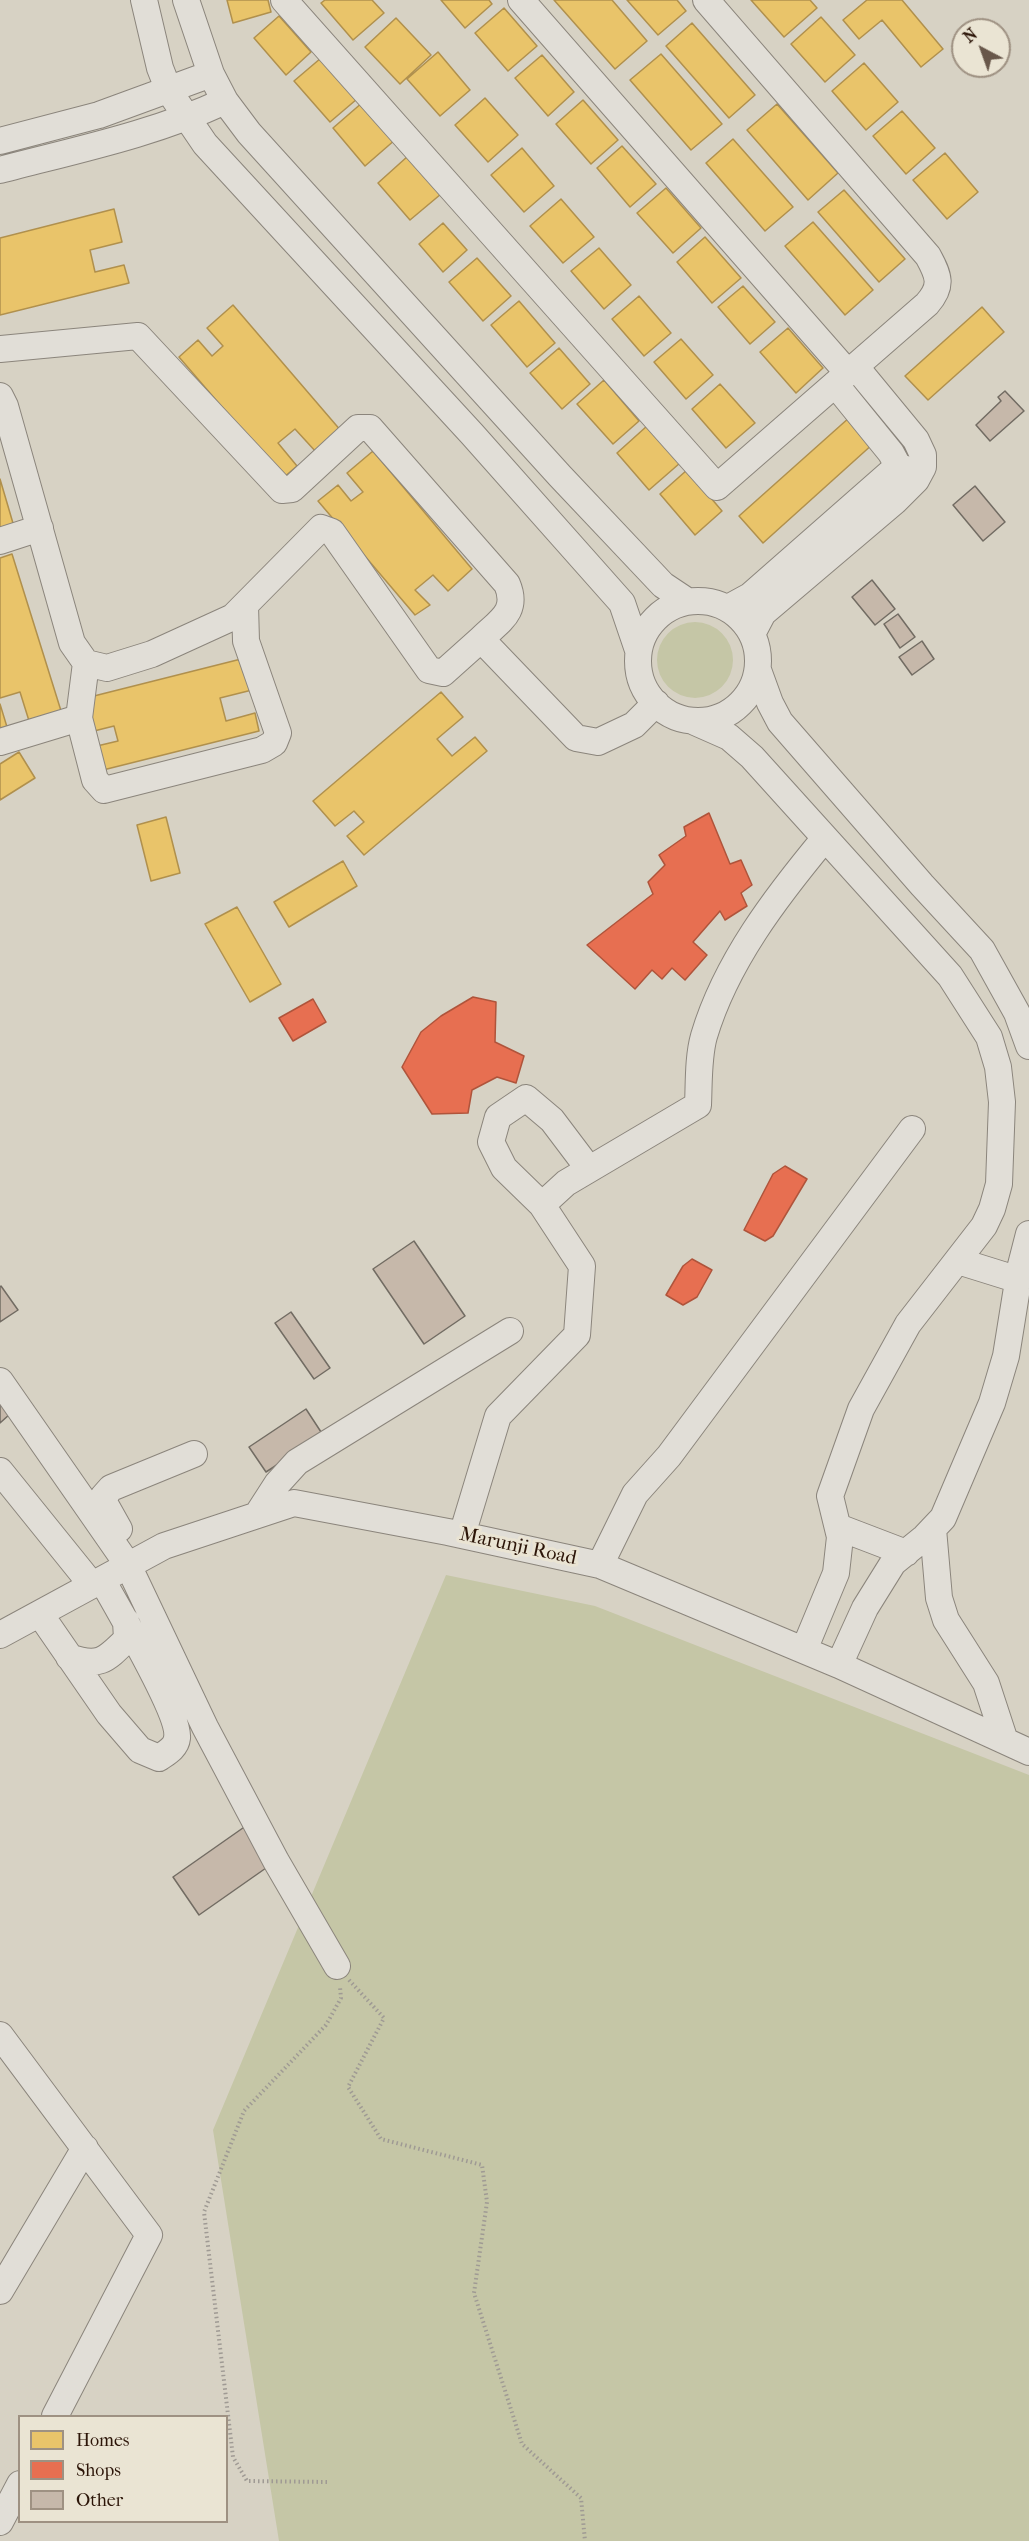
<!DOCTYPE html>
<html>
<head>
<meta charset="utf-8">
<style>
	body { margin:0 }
	#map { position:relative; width:1029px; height:2541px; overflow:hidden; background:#d7d2c4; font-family:"IM FELL French Canon",serif }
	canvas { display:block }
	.legend { position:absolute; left:18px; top:2415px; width:210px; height:108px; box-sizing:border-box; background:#eae4d3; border:2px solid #9e9182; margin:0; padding:8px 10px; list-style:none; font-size:18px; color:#2c1508 }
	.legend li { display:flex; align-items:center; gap:12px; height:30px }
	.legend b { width:30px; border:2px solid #9e9182 }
	.north { position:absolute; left:951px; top:18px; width:60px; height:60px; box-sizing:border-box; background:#eae4d3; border:2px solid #9e9182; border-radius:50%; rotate:319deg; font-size:16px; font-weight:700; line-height:24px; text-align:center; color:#2c1508 }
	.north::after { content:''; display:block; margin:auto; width:21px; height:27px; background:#68574a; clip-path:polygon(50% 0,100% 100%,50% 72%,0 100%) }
</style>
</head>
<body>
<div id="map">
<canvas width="1029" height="2541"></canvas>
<ul class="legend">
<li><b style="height:16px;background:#e9c46a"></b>Homes</li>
<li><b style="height:16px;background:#e76f51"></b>Shops</li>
<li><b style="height:16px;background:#c6b8aa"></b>Other</li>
</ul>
<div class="north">N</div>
</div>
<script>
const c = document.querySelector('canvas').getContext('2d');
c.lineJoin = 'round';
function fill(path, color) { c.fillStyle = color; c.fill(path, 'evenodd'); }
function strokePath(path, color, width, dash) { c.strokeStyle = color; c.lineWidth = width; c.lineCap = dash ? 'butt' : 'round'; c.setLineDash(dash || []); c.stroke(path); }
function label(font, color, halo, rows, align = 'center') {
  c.font = font + ' "IM FELL French Canon",serif'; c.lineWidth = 6; c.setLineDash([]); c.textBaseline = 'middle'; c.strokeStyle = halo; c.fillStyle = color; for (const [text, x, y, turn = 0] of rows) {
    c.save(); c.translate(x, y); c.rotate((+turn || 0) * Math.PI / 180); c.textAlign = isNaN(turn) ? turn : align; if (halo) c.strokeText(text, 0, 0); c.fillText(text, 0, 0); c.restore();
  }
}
fill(new Path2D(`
	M657 660a38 38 0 1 1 76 0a38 38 0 1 1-76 0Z
	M446 1575 595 1606 1029 1775V2541H279L213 2130Z`), '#c5c6a6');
const homes = new Path2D(`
	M227 0H268L271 12 233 23Z
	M325 0H372L384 13 353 40 321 3Z
	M441 0H489L492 4 465 28Z
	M554 0H612L647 41 615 69Z
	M627 0H677L686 11 658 35Z
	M751 0H810L817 8 784 37Z
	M867 0H902L943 49 921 67 882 20 859 39 843 20Z
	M504 8 537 46 508 71 475 33Z
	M279 16 311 52 286 75 254 38Z
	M821 17 855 55 825 82 791 44Z
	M396 18 431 55 400 84 365 47Z
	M692 23 755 95 729 118 666 46Z
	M438 52 470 90 440 116 407 79Z
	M661 54 722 124 691 150 630 80Z
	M542 55 574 92 548 116 515 78Z
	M321 58 357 99 330 122 294 81Z
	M864 63 898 102 866 130 832 91Z
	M485 98 518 135 488 162 455 125Z
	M583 100 618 140 591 164 556 124Z
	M363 102 396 139 365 166 333 128Z
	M777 104 838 173 808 200 747 130Z
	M902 111 935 148 906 174 873 136Z
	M733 139 793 207 765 231 706 163Z
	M622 146 656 184 630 207 597 168Z
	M522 148 554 186 524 212 491 175Z
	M945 153 978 192 947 219 913 180Z
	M408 156 441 194 410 220 378 183Z
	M666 188 701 228 673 253 637 213Z
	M844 190 905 259 879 282 818 212Z
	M561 199 594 237 563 263 530 226Z
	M114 209 122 242 90 250 95 272 124 265 129 283 0 315V238Z
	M813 222 873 290 845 315 785 246Z
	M443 223 467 250 443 272 419 244Z
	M705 237 741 278 712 303 677 262Z
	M599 248 631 285 604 309 571 271Z
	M477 258 511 296 483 321 449 282Z
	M743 286 775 322 750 344 718 307Z
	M639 296 671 333 644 356 612 319Z
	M519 301 555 343 527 367 491 325Z
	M233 305 342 432 317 453 295 429 278 443 297 466 283 478 179 357 198 340 212 356 223 346 207 328Z
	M982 307 1004 332 928 400 905 376Z
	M788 328 823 368 796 393 760 352Z
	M681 339 713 375 686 399 654 362Z
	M559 348 590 384 562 409 530 373Z
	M604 380 639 421 613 444 577 404Z
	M720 384 755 423 726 448 692 409Z
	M850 417 874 443 763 543 739 516Z
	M647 426 680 463 649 490 617 453Z
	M373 451 472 569 448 591 433 575 415 590 430 605 415 615 318 501 338 485 351 501 363 492 347 473Z
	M687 470 722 511 695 535 660 494Z
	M0 479 15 530 0 535Z
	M12 554 62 714 30 724 20 692 0 698V558Z
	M245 658 252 690 220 698 226 721 255 713 259 731 103 770 97 746 118 741 114 726 90 732 82 699Z
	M441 692 463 717 437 739 452 756 475 737 487 751 364 855 347 836 364 822 354 811 335 826 313 801Z
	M0 704 7 727 0 730Z
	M19 752 35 778 0 800V764Z
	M166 817 180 873 151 881 137 825Z
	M343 861 357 886 289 927 274 902Z
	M237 907 281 984 250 1002 205 924Z`);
fill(homes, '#e9c46a');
strokePath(homes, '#b0904d', 1.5);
const shops = new Path2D(`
	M709 813 730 864 741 860 752 885 741 893 747 906 725 920 720 911 693 942 707 955 685 980 672 968 662 979 652 970 635 989 587 945 653 894 648 882 665 865 659 855 686 836 684 827Z
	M473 997 496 1002 495 1042 524 1056 516 1083 497 1077 472 1090 468 1113 432 1114 402 1067 421 1032 441 1016Z
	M313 999 326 1022 293 1041 279 1018Z
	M785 1166 807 1179 773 1236 765 1241 744 1230 773 1174Z
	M692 1259 712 1270 697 1297 683 1305 666 1295 683 1266Z`);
fill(shops, '#e76f51');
strokePath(shops, '#af543b', 1.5);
const building = new Path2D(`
	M1005 391 1024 411 990 441 976 425 1001 401 998 397Z
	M975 486 1005 522 983 541 953 505Z
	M872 580 895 609 875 625 852 597Z
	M898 614 915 637 900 648 884 624Z
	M922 641 934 659 912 675 899 657Z
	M414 1241 465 1316 424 1344 373 1269Z
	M1 1286 18 1310 0 1322V1287Z
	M291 1312 330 1368 314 1379 275 1323Z
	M0 1402 10 1414 0 1423Z
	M306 1409 323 1435 266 1472 249 1447Z
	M250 1823 276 1861 199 1915 173 1877Z`);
fill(building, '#c6b8aa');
strokePath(building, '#726c63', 1.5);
const minor = new Path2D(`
	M144 0 160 68 169 91 205 144 472 434 622 603 638 650
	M186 0 211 74 225 101 249 133 560 476 663 585 687 601
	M284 0 717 487 927 304C943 286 939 276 928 256L706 0
	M521 0 848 373
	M0 141 99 115 211 74
	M0 170C76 150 154 134 225 101
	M0 349 138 336 282 490 292 489 358 428H370L507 584C519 612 499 621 481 639
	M835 384 891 453 898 466 913 472
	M0 396 5 406 72 643 86 663 107 668 152 654 233 617 321 528 332 532 429 670 443 673 481 639 576 738 598 742 634 725 656 703
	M0 541 40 528
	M638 661a60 60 0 1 1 120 0a60 60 0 1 1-120 0Z
	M728 608 750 596 898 466
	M752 634 763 613 895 501 916 480 923 467V455L916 440 855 366
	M86 663 79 718 95 780 104 790 262 750 274 743 278 733 246 641 245 605
	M758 670 770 703 780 722 922 885 982 950 1017 1013 1029 1046
	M695 722 729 737 752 757 950 976 989 1037 998 1067 1002 1102 999 1184 992 1209 984 1226 908 1324 861 1409 830 1496 840 1537 836 1573 804 1650
	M0 742 79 718
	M542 1205 504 1168 491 1142 498 1117 526 1098 552 1120 589 1169
	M958 1261 1019 1280
	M0 1381 128 1565 205 1727 276 1861 337 1966
	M0 1471 92 1585
	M257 1515 277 1484 297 1462 510 1331
	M838 1527 906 1553
	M119 1529 105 1504 103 1497 111 1488 194 1454
	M933 1529 939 1598 946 1620 986 1683 1005 1741
	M462 1535 498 1416 577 1335 582 1266 542 1205 566 1183 698 1105C699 1083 698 1057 704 1036 726 962 776 897 825 838
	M600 1565 635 1494 669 1456 912 1129
	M40 1614 109 1714 140 1750 159 1758C166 1753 176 1748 177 1738 181 1715 116 1605 102 1580
	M0 1635 164 1546 294 1503 448 1532 600 1565 839 1665 1029 1752
	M69 1657C99 1668 106 1660 127 1639L126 1621
	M839 1665 865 1608 893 1563 925 1537 943 1518 992 1403 1006 1356 1020 1269 1029 1234
	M0 2035 149 2235 55 2416
	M0 2291 85 2148
	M0 2522 20 2484`);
strokePath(minor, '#8b857c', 28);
strokePath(new Path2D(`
	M349 1980 384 2018 348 2087 381 2139 482 2165 487 2202 474 2293 522 2444 581 2498 585 2541
	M327 2482 247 2481 233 2457 204 2212 244 2111 326 2025 341 1998 340 1987`), '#9f9a94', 4, [1.5, 3]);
strokePath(minor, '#e1ded7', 26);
label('20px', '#2c1508', '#eae4d3', [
	["Marunji Road",518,1547,12]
]);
</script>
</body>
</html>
